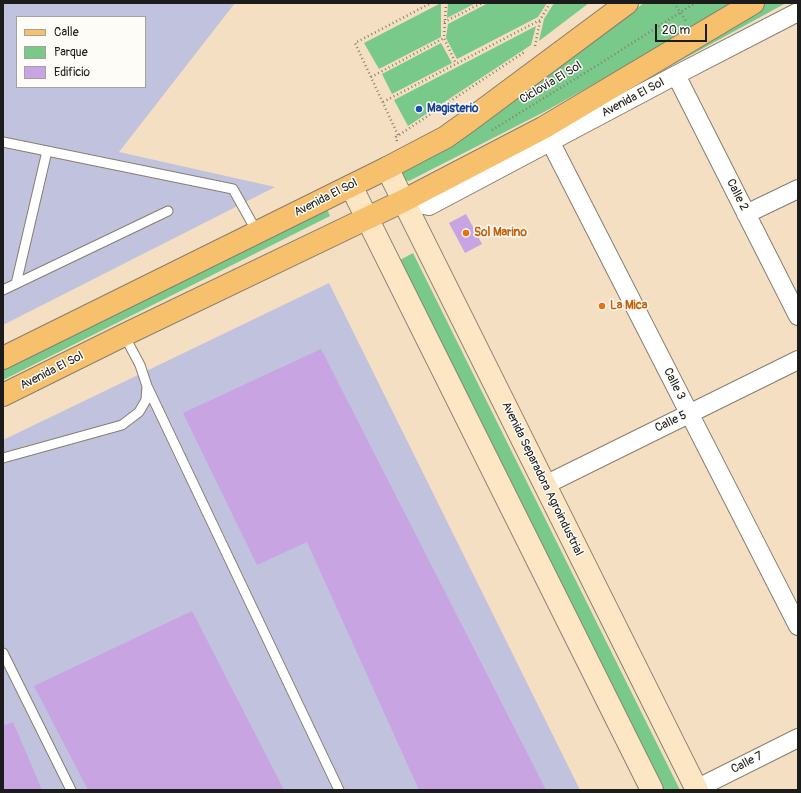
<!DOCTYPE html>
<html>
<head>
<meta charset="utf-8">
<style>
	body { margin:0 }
	#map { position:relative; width:801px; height:793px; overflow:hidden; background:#f4dfc3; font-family:Pangolin,sans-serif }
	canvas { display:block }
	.frame { position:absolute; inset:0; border:4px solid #1c1c1c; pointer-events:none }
	.legend { position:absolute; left:16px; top:16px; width:130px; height:72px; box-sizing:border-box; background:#fdfcf7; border:1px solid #a3a29f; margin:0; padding:5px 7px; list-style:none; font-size:12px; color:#1c1c1c }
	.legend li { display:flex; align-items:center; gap:8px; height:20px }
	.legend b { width:20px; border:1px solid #a3a29f }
	.scale { position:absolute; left:655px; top:24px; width:52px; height:18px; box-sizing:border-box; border:2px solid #1c1c1c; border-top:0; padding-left:5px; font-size:12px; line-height:14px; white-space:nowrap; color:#1c1c1c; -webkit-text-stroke:3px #fdfcf7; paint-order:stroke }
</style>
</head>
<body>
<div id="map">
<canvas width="801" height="793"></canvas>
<div class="frame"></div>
<ul class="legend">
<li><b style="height:5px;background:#f7c06c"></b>Calle</li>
<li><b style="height:11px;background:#79c98a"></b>Parque</li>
<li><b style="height:11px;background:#c8a4e2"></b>Edificio</li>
</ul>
<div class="scale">20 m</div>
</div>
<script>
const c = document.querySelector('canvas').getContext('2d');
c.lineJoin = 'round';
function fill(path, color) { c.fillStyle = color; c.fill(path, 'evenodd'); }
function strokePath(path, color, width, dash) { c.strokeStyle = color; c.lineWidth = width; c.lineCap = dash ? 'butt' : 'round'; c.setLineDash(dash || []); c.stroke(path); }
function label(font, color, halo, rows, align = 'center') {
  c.font = font + ' Pangolin,sans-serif'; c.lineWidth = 3; c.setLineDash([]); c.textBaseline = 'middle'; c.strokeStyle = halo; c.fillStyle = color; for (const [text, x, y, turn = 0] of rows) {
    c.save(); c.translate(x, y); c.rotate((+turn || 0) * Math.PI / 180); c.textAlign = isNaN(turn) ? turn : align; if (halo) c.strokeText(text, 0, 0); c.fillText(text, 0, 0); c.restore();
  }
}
fill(new Path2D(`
	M3 3H235L119 152 275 187 3 325ZM17 17H145V87H17Z
	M329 283 580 790H3V440Z`), '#c1c2dd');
fill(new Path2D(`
	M441 3V37L379 69 364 43Z
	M448 3H476L447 18Z
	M488 3H547L538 17 457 59 446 38 448 24Z
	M554 3H589L539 41 544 19Z
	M644 3H733L655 50 544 112 409 181 405 180 401 173 553 68Z
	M763 3H786L528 144Z
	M536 26 531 45 408 126 394 100Z
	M441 43 452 63 392 94 382 74Z
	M325 204 330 216 3 380V367Z
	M413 253 680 790H663L400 260Z`), '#79c98a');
fill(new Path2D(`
	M466 214 482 244 465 253 449 223Z
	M321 349 546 790H419L307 542 257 565 183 413Z
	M192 611 284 790H88L34 686Z
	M13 722 42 790H3V726Z`), '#c8a4e2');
const lane = new Path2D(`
	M3 142 233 189 257 232
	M16 284 47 151
	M3 290 168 211
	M147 386 339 790
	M3 458 122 425 139 412 146 400 147 386 140 365 124 335
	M3 653 71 790`);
const street = new Path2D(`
	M676 75 798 316
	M551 143 798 626
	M403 201 429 206 676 75 798 12
	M746 214 798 189
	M545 485 798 360
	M696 789 798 738`);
const secondary = new Path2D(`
	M387 168 697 790
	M351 186 652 790`);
const primary = new Path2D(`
	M3 358 387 168 446 137 467 122 627 3
	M3 395 124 335 403 201 543 128 753 3`);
strokePath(lane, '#887e70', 11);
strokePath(street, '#887e70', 20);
strokePath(secondary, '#887e70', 24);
strokePath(primary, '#887e70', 24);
strokePath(new Path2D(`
	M446 3 444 38 456 64
	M674 3 686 21
	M444 22 482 3
	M535 46 540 21
	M371 77 444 38
	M383 102 540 20 550 3
	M492 130 601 63 695 3
	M398 135 355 43 431 3
	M397 141 396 137 526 51`), '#887e70', 2.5, [1, 3]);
strokePath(lane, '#fff', 9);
strokePath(street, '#fff', 18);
strokePath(secondary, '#fce6c4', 22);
strokePath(primary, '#f7c06c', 22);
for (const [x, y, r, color] of [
	[419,109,4,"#1a4fb4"],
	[466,233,4,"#e8710a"],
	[602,306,4,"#e8710a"]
]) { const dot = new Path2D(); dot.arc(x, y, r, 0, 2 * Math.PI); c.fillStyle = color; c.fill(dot); strokePath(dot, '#fdfcf7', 1.5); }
label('12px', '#1c1c1c', '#fdfcf7', [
	["Ciclovía El Sol",551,83,-31],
	["Avenida El Sol",633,98,-28],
	["Calle 2",737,195,63],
	["Avenida El Sol",326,198,-27],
	["Avenida El Sol",52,371,-27],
	["Calle 3",674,384,63],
	["Calle 5",671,422,-26],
	["Avenida Separadora Agroindustrial",542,479,64],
	["Calle 7",747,763,-27]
]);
label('bold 12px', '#164399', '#fdfcf7', [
	["Magisterio",427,109]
], 'left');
label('bold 12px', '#c56008', '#fdfcf7', [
	["Sol Marino",474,233],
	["La Mica",610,306]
], 'left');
</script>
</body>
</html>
